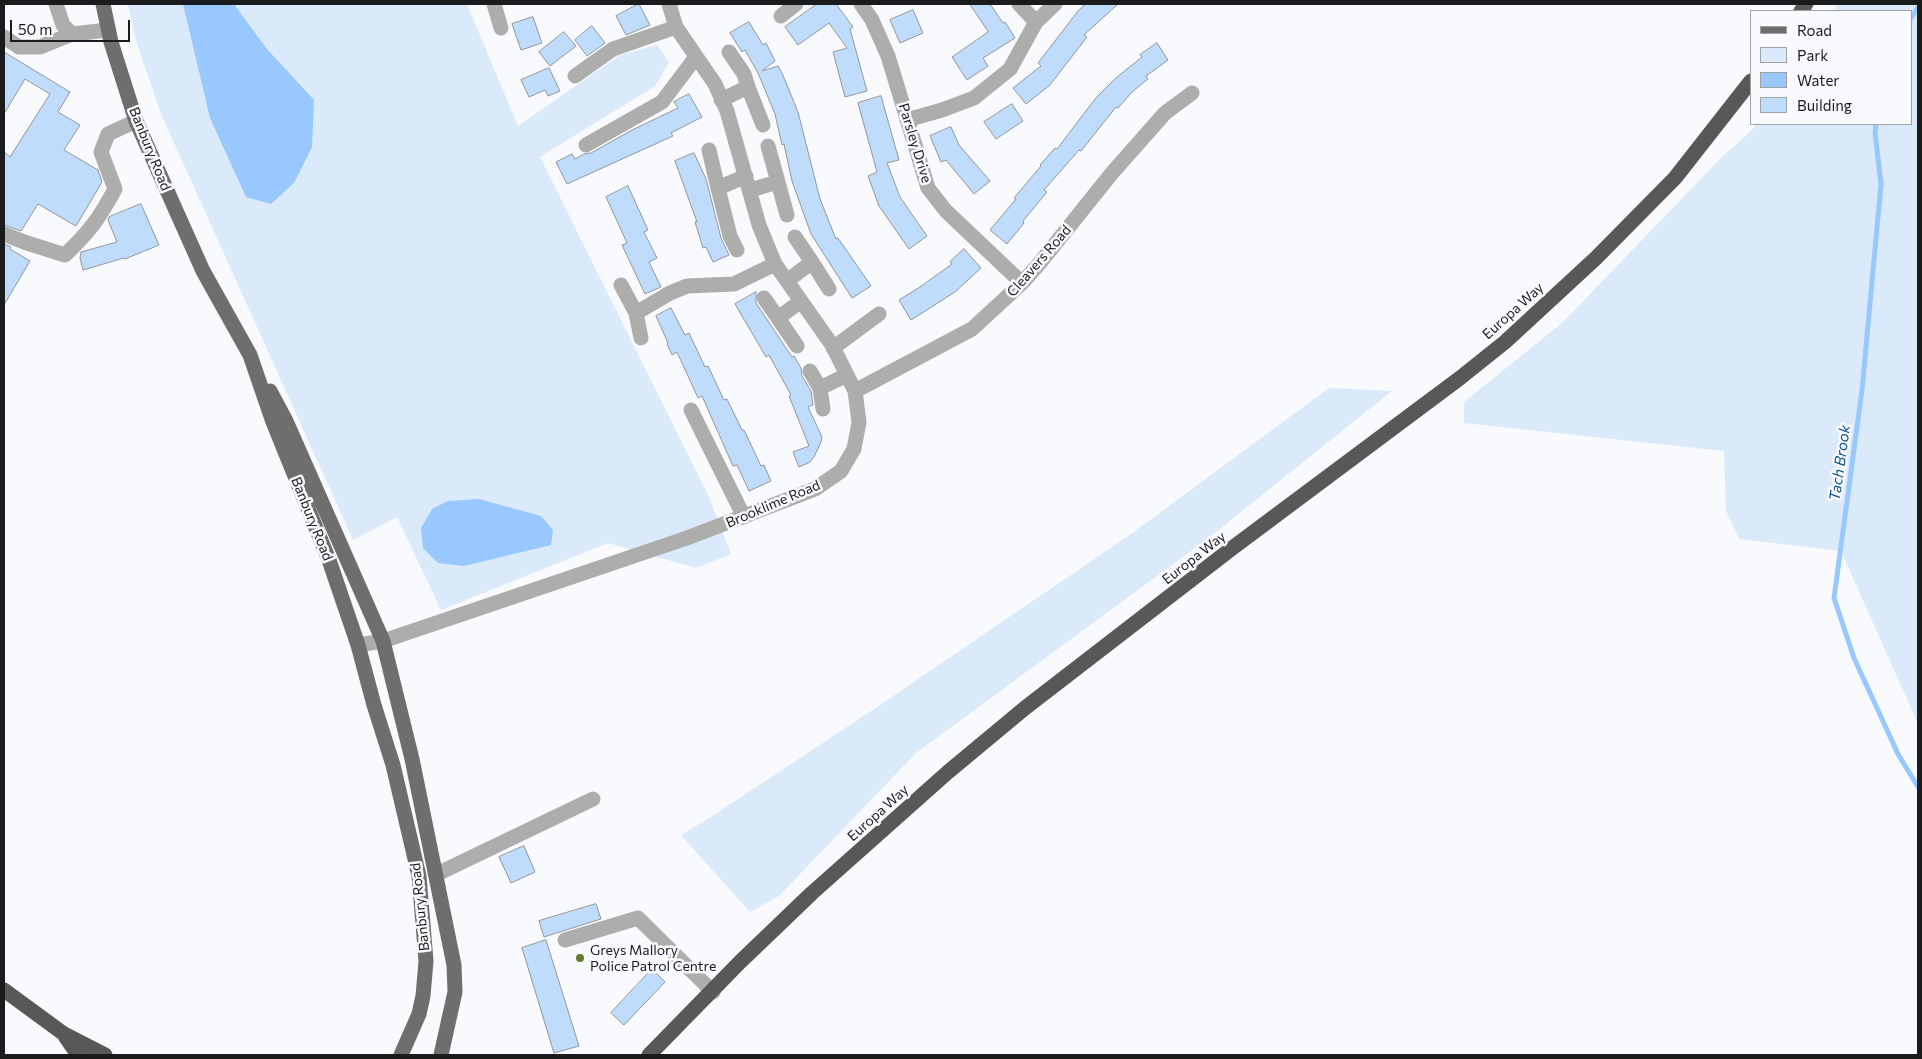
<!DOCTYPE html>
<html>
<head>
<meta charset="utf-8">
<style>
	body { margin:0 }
	#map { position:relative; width:1922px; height:1059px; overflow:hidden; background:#f8fafd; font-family:Commissioner,sans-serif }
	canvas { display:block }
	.frame { position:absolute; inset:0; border:5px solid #1a1b1c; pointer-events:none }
	.legend { position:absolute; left:1750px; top:10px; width:162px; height:115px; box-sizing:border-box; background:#f8fafd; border:1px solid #9fa1a3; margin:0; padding:6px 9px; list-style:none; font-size:15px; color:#1a1b1c }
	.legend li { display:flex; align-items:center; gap:10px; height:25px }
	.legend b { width:25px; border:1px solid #9fa1a3 }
	.scale { position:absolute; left:10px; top:20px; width:120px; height:22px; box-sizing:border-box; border:2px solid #1a1b1c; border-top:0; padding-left:6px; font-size:15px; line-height:18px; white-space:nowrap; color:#1a1b1c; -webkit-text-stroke:4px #f8fafd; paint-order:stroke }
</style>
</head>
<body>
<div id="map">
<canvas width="1922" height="1059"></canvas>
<div class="frame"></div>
<ul class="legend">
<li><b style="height:6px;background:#6e6f6d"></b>Road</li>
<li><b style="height:14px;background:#dbeafb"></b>Park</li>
<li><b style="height:14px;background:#98c8fd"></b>Water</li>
<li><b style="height:14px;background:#bfdcfc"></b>Building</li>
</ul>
<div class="scale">50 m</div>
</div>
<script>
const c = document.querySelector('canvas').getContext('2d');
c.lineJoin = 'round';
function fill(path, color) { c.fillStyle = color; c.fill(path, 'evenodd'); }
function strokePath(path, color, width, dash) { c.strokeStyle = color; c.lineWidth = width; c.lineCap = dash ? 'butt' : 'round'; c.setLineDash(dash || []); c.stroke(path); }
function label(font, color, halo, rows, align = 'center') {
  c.font = font + ' Commissioner,sans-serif'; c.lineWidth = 5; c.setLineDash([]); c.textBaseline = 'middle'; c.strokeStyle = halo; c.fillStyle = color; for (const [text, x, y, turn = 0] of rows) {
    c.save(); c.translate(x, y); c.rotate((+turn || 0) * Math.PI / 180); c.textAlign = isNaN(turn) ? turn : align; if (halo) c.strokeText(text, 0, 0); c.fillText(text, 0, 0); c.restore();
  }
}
fill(new Path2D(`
	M128 4H467L518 126 620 55 657 45 669 62 655 86 540 157 709 497 731 554 696 568 608 543 441 610 397 517 353 540 161 114 136 41Z
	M1838 4H1918V724L1841 551 1739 539 1726 511 1724 451 1464 423V402L1562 323 1722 157 1751 131 1756 124H1911V11H1834Z
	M1329 388 1392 391 1206 540 916 753 779 896 750 912 681 835 714 815 883 703 1131 534Z`), '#dbeafb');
fill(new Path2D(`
	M183 4H234L266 48 314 100 312 147 294 183 271 204 246 197 210 118Z
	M479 499 541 516 553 530 551 545 464 566 438 563 423 548 421 528 432 509 448 501Z`), '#98c8fd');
strokePath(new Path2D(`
	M1911 18 1918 7
	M1876 124 1875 133 1881 184 1862 390 1834 598 1854 658 1898 754 1918 787`), '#98c8fd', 5);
const building = new Path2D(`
	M639 4 650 25 626 35 616 16Z
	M817 4H836L853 27 850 29 867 91 845 97 833 52 847 48 829 23 798 45 785 27Z
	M970 4H990L1003 23 1005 22 1015 38 983 58 988 66 967 80 952 57 988 32Z
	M1086 4H1118L1084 35 1087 37 1050 85 1026 104 1013 88 1041 66 1038 63 1078 11Z
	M913 10 923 33 900 43 890 20Z
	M533 17 542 43 521 50 512 24Z
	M749 22 763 45 766 43 775 61 762 71 778 66 782 73 798 112 820 199 836 239 838 238 871 286 852 298 811 234 792 181 784 144 782 145 775 114 758 73 745 50 742 52 730 33Z
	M592 26 605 43 587 56 575 40Z
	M564 32 576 46 550 66 539 52Z
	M1157 43 1168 60 1146 76 1148 79 1132 92 1118 108 1116 107 1081 151 1079 150 1044 190 1047 192 1023 221 1024 223 1007 244 990 230 1016 199 1014 198 1041 166 1040 165 1055 148 1057 149 1095 99 1117 77 1142 57 1140 55Z
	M4 52 70 92 58 112 80 125 64 150 98 170 102 182 76 226 38 204 21 231 4 225V152L10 157 50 94 25 79 4 114Z
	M549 68 560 91 548 96 545 90 529 97 521 80Z
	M689 94 702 117 671 133 673 136 567 184 556 162 572 154 575 159 584 154 591 153 632 130 678 108 674 102Z
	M881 96 899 160 887 163 900 197 927 236 909 249 879 206 868 176 877 172 858 103Z
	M1012 104 1023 121 996 139 984 122Z
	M951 127 959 145 990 181 974 194 946 160 941 162 930 136Z
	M694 153 706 179 721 238 729 255 713 262 706 247 703 248 695 222H697L675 161Z
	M628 186 648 230 644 232 657 258 649 262 661 287 645 294 622 245 627 243 606 197Z
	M141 204 159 245 125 259 124 258 83 270 80 258 81 252 117 242 108 220 109 217Z
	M4 244 11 247 10 249 30 261 4 305Z
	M964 249 981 268 955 292 911 320 899 300 920 287 952 264 950 262Z
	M756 292V303L792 357 794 356 801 368 802 376 811 391 813 405 808 407 822 437 821 442 814 457 810 462 799 467 793 452 809 446 789 396 791 395 769 355 766 357 735 304Z
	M671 308 685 335 689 333 705 367 708 366 724 400 727 399 742 430H744L761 466 764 465 771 481 749 491 737 465 733 466 702 396 698 398 677 352 672 355 667 344 668 343 656 316Z
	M524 846 535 872 511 883 499 857Z
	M596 904 601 919 544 937 539 921Z
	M546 940 579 1046 554 1053 522 948Z
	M652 969 665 982 624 1025 611 1013Z`);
fill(building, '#bfdcfc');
strokePath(building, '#939598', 1);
strokePath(new Path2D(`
	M56 4 63 25 72 34
	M494 4 501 28
	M861 4 872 20 888 56 928 188 946 211 1022 283
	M1019 4 1036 22
	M781 16 796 4
	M4 37 19 47H40L72 34 108 30
	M575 76 613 49 676 27
	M748 87 763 125
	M721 100 748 87 744 74 729 52
	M907 120 942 110 974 98 1010 69 1036 22 1055 4
	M586 145 662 102 696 57
	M709 150 718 188
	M778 182 787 215
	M750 190 778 182 768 146
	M4 234 24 242 65 255C89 232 99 219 115 189L101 152 108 134 136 121
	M737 250 730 236 718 188 746 176
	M812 262 829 289
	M787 281 812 262 795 237
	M621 285 636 313 670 293 687 286 734 284 775 264
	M764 298 778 318 801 301
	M636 313 641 338
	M778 318 797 346
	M833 348 879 314
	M810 371 820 388
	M855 391 972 329 1022 283 1039 264 1112 173 1165 113 1192 93
	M823 409 820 388 847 375
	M691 410 744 517
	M358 645 383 641 687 538 815 489 841 471 854 449 859 422 855 391 832 345 775 264 759 225 727 111 715 84 676 27 669 4
	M437 874 593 799
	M565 940 638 918 713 992`), '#adaeac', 15);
strokePath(new Path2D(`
	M103 4 111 42 136 121 203 271 250 355 273 422 329 560 358 645 374 705 393 765 419 876 426 961 423 996 419 1014 401 1055
	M270 391 286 421 383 641 412 759 454 965 455 992 441 1055`), '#6e6f6d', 15);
strokePath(new Path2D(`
	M1801 11 1806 4
	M4 990 64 1034 105 1055
	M65 1036 78 1055
	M649 1055 740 962 812 893 948 772 1025 708 1231 549 1460 378 1505 342 1596 258 1675 178 1751 81`), '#585956', 15);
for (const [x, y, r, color] of [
	[580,958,5,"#637c2f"]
]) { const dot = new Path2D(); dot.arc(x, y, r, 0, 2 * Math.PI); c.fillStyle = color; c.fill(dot); strokePath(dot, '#f8fafd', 2); }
label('14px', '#1a1b1c', '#f8fafd', [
	["Parsley Drive",915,143,73],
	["Banbury Road",150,149,68],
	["Cleavers Road",1039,261,-49],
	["Europa Way",1513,311,-42],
	["Brooklime Road",773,504,-23],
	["Banbury Road",312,519,68],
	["Europa Way",1194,558,-38],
	["Europa Way",878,813,-42],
	["Banbury Road",420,907,-96]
]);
label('14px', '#1a1b1c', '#f8fafd', [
	["Greys Mallory",590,950],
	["Police Patrol Centre",590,966]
], 'left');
label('italic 15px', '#0c5290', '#f8fafd', [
	["Tach Brook",1840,463,-82]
]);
</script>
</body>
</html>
